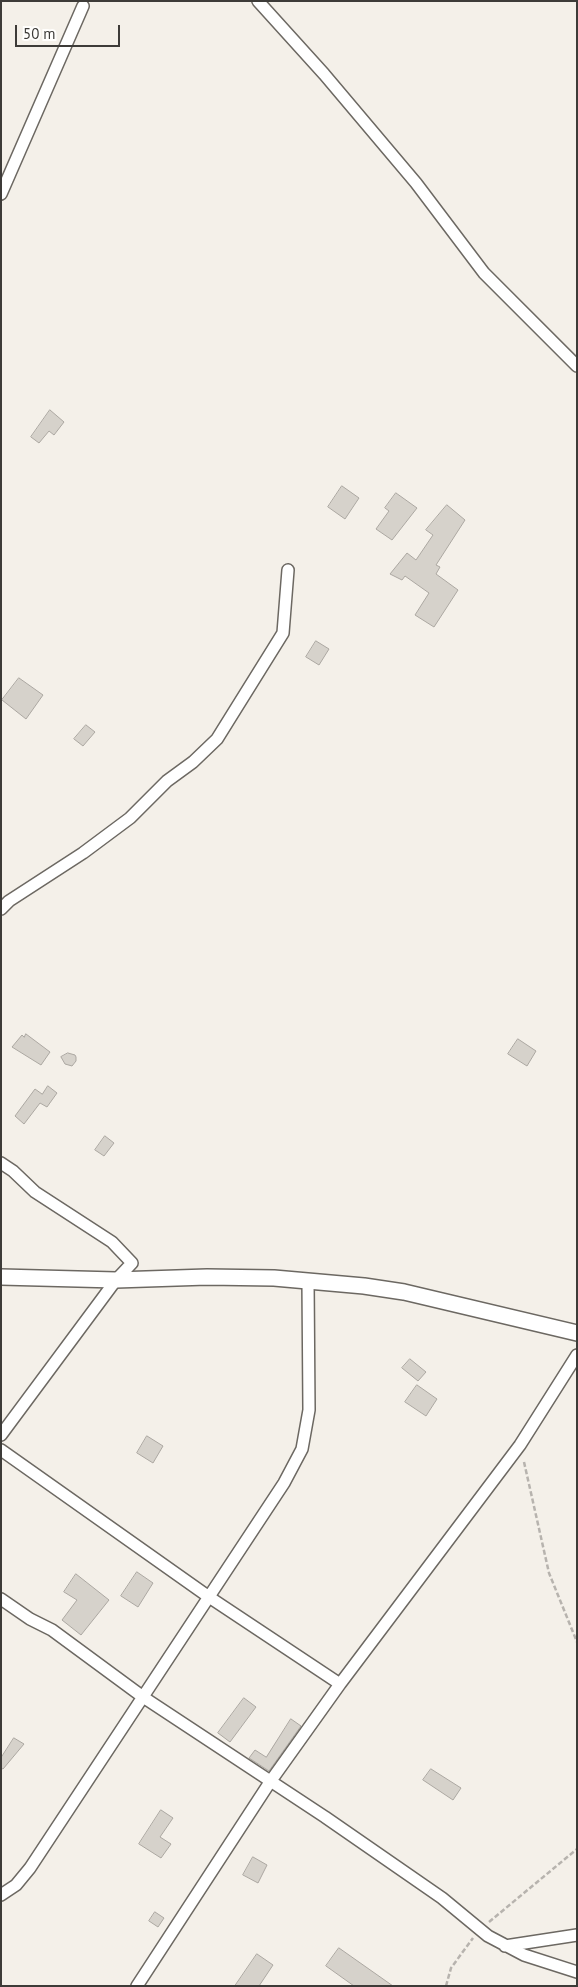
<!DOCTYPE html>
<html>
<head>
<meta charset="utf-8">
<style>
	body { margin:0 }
	#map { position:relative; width:578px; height:1987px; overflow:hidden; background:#f4f0e9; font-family:"PT Sans",sans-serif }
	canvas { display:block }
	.frame { position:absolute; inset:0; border:2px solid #3d3b38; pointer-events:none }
	.scale { position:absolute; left:15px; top:25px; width:105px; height:22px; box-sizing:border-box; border:2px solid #3d3b38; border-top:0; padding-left:6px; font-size:15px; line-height:18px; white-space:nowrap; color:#3d3b38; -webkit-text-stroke:4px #fffefc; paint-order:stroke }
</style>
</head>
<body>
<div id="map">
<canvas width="578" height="1987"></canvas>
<div class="frame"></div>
<div class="scale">50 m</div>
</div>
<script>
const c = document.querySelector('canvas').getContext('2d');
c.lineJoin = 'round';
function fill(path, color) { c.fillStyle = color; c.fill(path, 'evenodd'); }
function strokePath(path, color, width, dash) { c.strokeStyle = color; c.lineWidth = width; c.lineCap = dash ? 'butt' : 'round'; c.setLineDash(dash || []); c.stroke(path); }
const building = new Path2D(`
	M50 410 64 422 54 435 49 431 39 443 31 437Z
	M342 486 359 498 345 519 328 507Z
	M396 493 417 508 392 540 376 529 389 511 385 508Z
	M447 505 465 520 436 565 440 567 436 574 458 590 434 627 415 615 429 593 405 576 402 580 390 574 407 553 416 560 433 535 426 530Z
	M316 641 329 649 319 665 306 657Z
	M19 678 43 695 26 719 2 700Z
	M86 725 95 732 83 746 74 739Z
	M26 1034 50 1052 41 1065 12 1047 22 1035 24 1037Z
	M518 1039 536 1051 527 1066 508 1054Z
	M68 1053 75 1055 76 1057V1061L72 1066 65 1064 61 1057Z
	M48 1086 57 1093 47 1107 40 1103 24 1124 15 1116 35 1089 42 1094Z
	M105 1136 114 1143 104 1156 95 1150Z
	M410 1359 426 1372 418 1381 402 1368Z
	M417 1385 437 1399 426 1416 405 1402Z
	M147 1436 163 1446 153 1463 137 1453Z
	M137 1572 153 1583 138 1607 121 1596Z
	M76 1574 109 1600 81 1635 62 1620 77 1600 64 1592Z
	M244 1698 256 1707 230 1742 218 1733Z
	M291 1719 301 1726 269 1771 249 1758 255 1750 266 1757Z
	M14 1738 24 1744 3 1769 1 1768V1758Z
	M431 1769 461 1788 453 1800 423 1780Z
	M161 1810 173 1818 160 1837 171 1844 161 1858 139 1844Z
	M253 1857 267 1865 258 1883 243 1875Z
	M155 1912 164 1918 158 1927 149 1921Z
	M339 1948 393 1986H354L326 1966Z
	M257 1954 273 1965 259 1986H235Z`);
fill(building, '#d6d2cb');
strokePath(building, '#aba7a1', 1);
const minor = new Path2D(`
	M258 1 324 74 416 183 484 273 577 366
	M1 194 83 6
	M1 909 9 901 83 853 130 818 167 781 193 762 217 739 283 633 288 570
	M1 1163 13 1171 35 1192 112 1242 132 1263 116 1280 1 1435
	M1 1450 209 1597 340 1684
	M1 1599 30 1619 52 1630 143 1697 325 1817 442 1898 488 1936 524 1955 577 1972
	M1 1895 16 1885 30 1868 284 1483 302 1449 309 1410 308 1281
	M505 1946 577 1935
	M137 1986 270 1782 340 1684 520 1445 577 1355`);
const tertiary = new Path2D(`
	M1 1277 116 1280 207 1277 274 1278 364 1286 404 1292 577 1333`);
strokePath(minor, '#6c6862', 14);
strokePath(tertiary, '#6c6862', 18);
strokePath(new Path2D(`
	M524 1462 549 1573 577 1642
	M489 1922 577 1849
	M446 1986 451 1968 473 1938`), '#b7b3ae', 2.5, [5, 2.5]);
strokePath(minor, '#fff', 11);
strokePath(tertiary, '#fff', 15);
</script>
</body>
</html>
